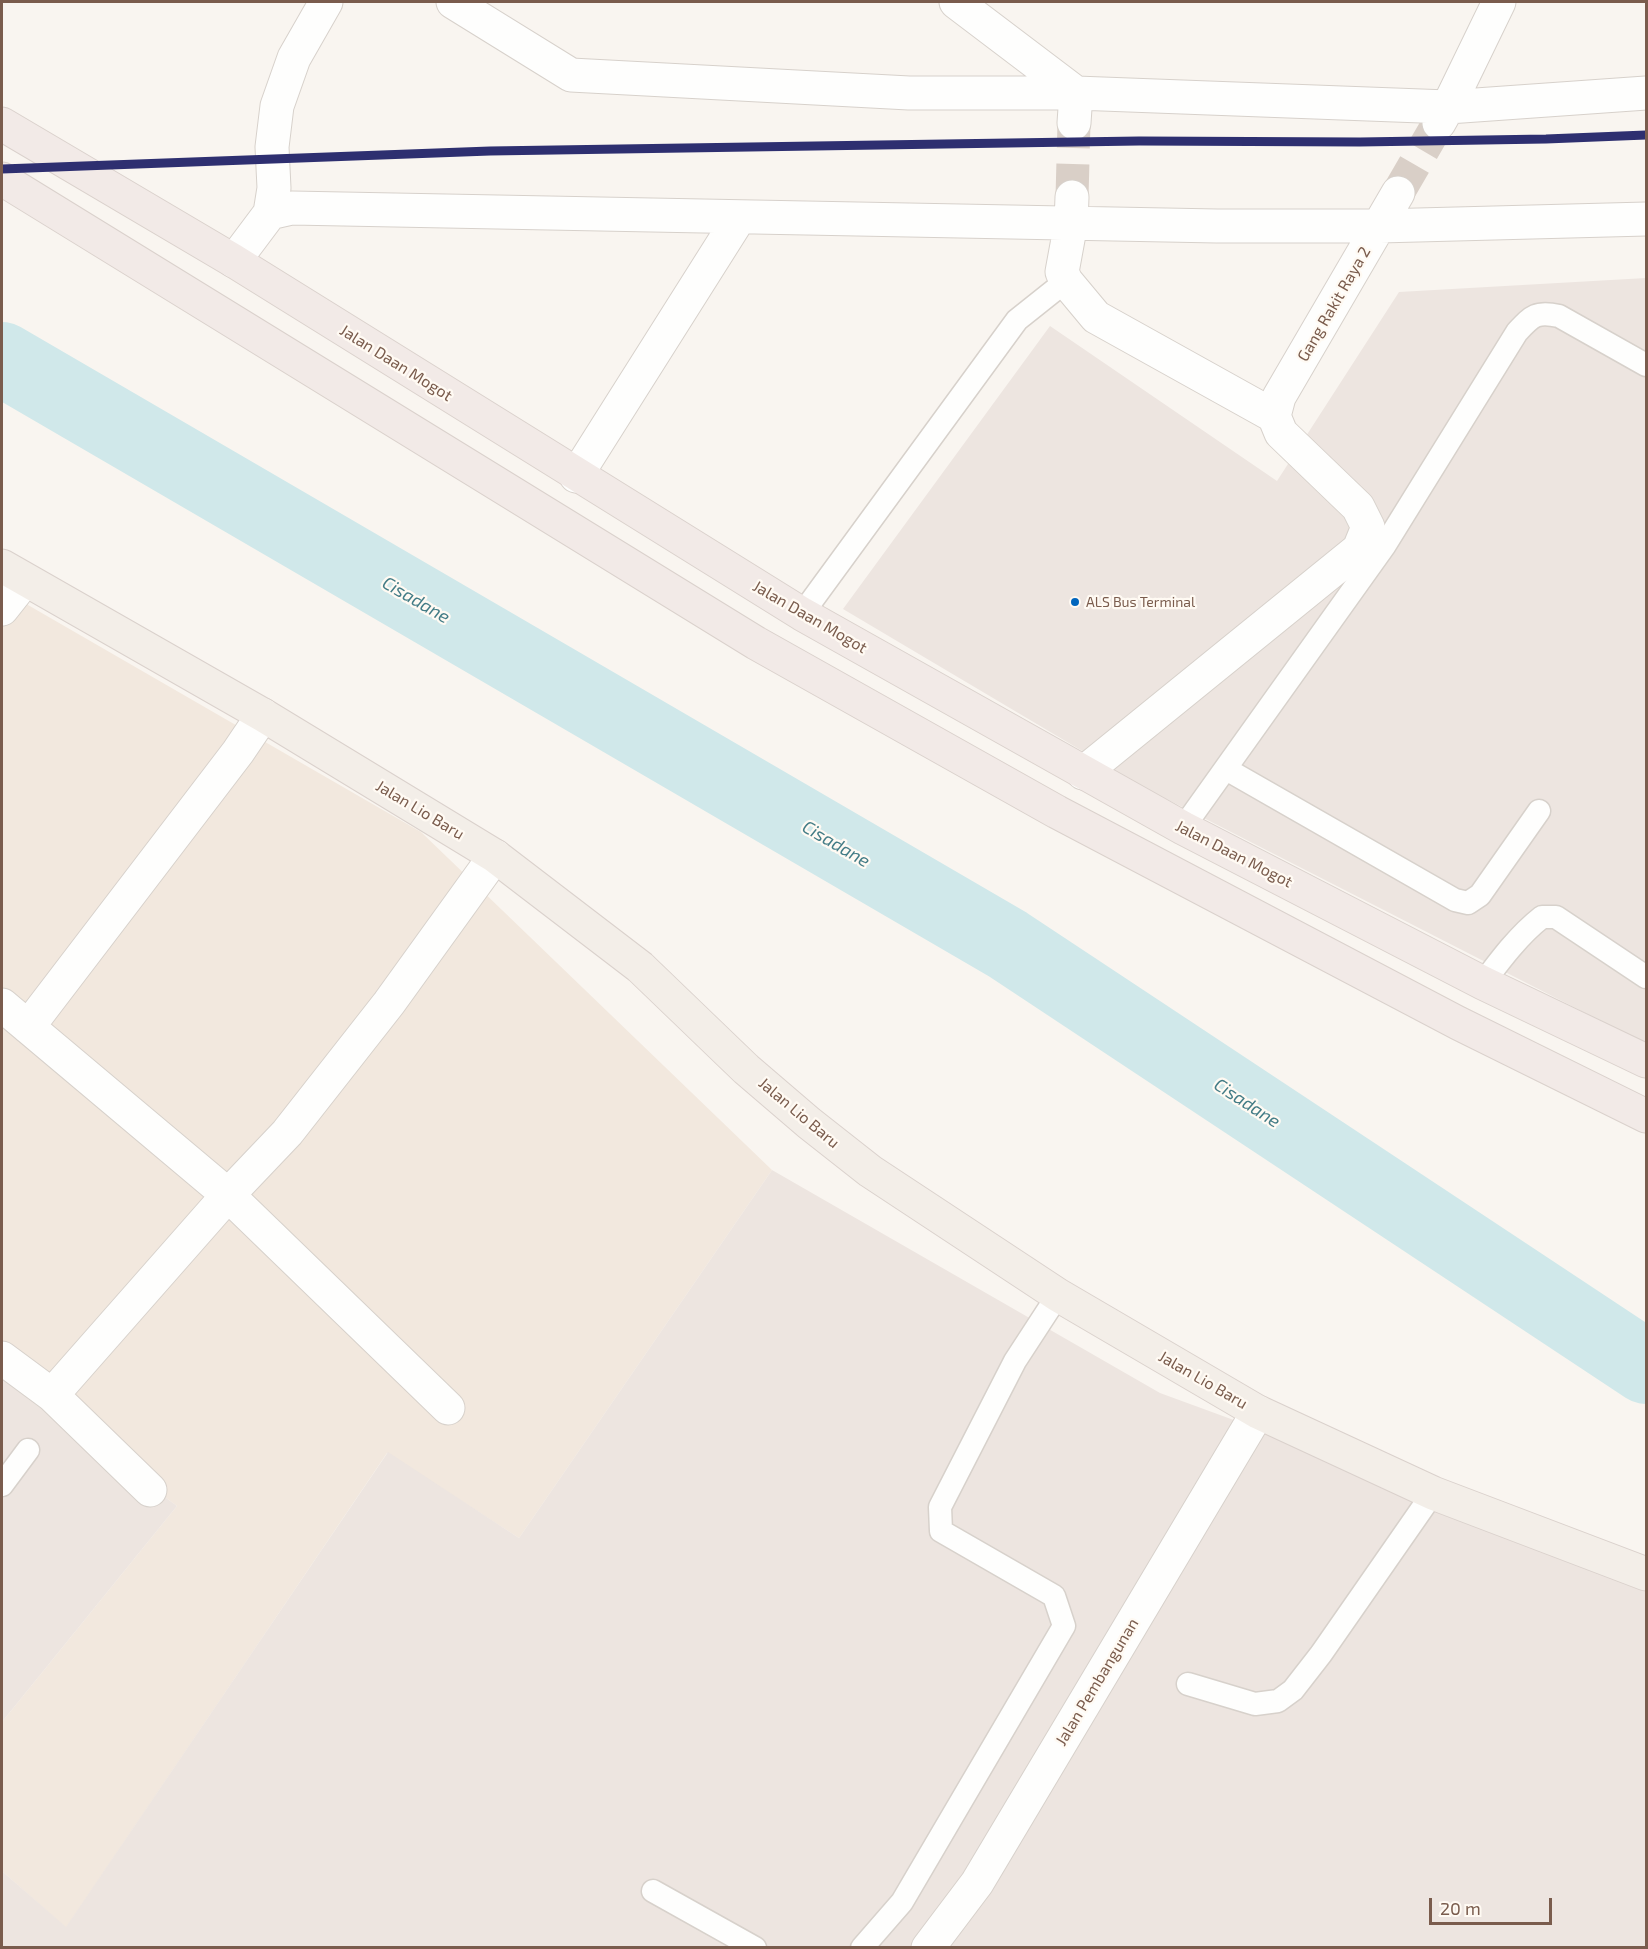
<!DOCTYPE html>
<html>
<head>
<meta charset="utf-8">
<style>
	body { margin:0 }
	#map { position:relative; width:1648px; height:1949px; overflow:hidden; background:#f9f5f0; font-family:"Exo 2",sans-serif }
	canvas { display:block }
	.frame { position:absolute; inset:0; border:3px solid #7a5c4d; pointer-events:none }
	.scale { position:absolute; left:1429px; top:1898px; width:123px; height:27px; box-sizing:border-box; border:3px solid #7a5c4d; border-top:0; padding-left:8px; font-size:18px; line-height:21px; white-space:nowrap; color:#7a5c4d; -webkit-text-stroke:4px #fffaf3; paint-order:stroke }
</style>
</head>
<body>
<div id="map">
<canvas width="1648" height="1949"></canvas>
<div class="frame"></div>
<div class="scale">20 m</div>
</div>
<script>
const c = document.querySelector('canvas').getContext('2d');
c.lineJoin = 'round';
function fill(path, color) { c.fillStyle = color; c.fill(path, 'evenodd'); }
function strokePath(path, color, width, dash) { c.strokeStyle = color; c.lineWidth = width; c.lineCap = dash ? 'butt' : 'round'; c.setLineDash(dash || []); c.stroke(path); }
function label(font, color, halo, rows, align = 'center') {
  c.font = font + ' "Exo 2",sans-serif'; c.lineWidth = 4.5; c.setLineDash([]); c.textBaseline = 'middle'; c.strokeStyle = halo; c.fillStyle = color; for (const [text, x, y, turn = 0] of rows) {
    c.save(); c.translate(x, y); c.rotate((+turn || 0) * Math.PI / 180); c.textAlign = isNaN(turn) ? turn : align; if (halo) c.strokeText(text, 0, 0); c.fillText(text, 0, 0); c.restore();
  }
}
fill(new Path2D(`
	M2 590 421 832 772 1170 519 1538 387 1453 66 1928 2 1871V1722L177 1506 2 1376Z`), '#f2e8de');
fill(new Path2D(`
	M1646 278V1044L1143 787 843 609 1050 326 1277 481 1399 292Z
	M772 1170 1160 1393 1646 1571V1947L2 1948V1871L66 1927 388 1452 519 1538Z
	M2 1376 177 1506 2 1722Z`), '#ede5e0');
strokePath(new Path2D(`
	M2 359 1007 944 1646 1367`), '#d0e8ea', 74);
strokePath(new Path2D(`
	M1398 193 1438 124
	M1072 197 1074 123`), '#d9cfc7', 33, [33, 16]);
const lane = new Path2D(`
	M802 614 1017 320 1066 281
	M1226 769 1455 900 1468 903 1480 895 1539 811
	M1183 828 1385 545 1517 332C1532 316 1536 311 1559 316L1646 365
	M1483 983C1501 959 1519 935 1542 917H1556L1646 977
	M2 1485 28 1450
	M1188 1684 1255 1704 1278 1701 1293 1690 1321 1654 1433 1493
	M653 1891 755 1948
	M862 1948 902 1902 1064 1626 1054 1596 941 1531 940 1507 1015 1361 1058 1295`);
const street = new Path2D(`
	M453 2 571 75 909 93H1076L1448 107 1646 93
	M956 2 1076 93 1074 123
	M1439 123 1448 107 1499 2
	M1072 197 1071 223 1062 272 1066 281 1096 317 1274 416 1281 433 1358 507 1368 527 1359 549 1083 773
	M270 213 274 188 272 147 277 106 294 58 326 2
	M234 261 270 213 292 208 1217 226H1380L1646 219
	M1274 416 1279 397 1398 193
	M576 476 739 218
	M2 609 25 580
	M2 1005 228 1195 448 1408
	M28 1027 238 752 263 715
	M2 1358 52 1395 150 1490
	M52 1395 228 1195 287 1133 389 1003 495 856
	M928 1948 977 1883 1258 1412`);
const primary = new Path2D(`
	M2 566 263 715 495 856 640 967 746 1069 809 1123 870 1171 1058 1295 1258 1412 1433 1493 1646 1574`);
const highway = new Path2D(`
	M2 124 234 261 802 614 1183 828 1483 983 1646 1061
	M2 179 756 643 1057 812 1458 1023 1646 1116`);
strokePath(lane, '#d7d1cb', 25);
strokePath(street, '#d7d1cb', 35);
strokePath(primary, '#dad1cc', 35);
strokePath(highway, '#dad1cc', 35);
strokePath(lane, '#fefefd', 22);
strokePath(street, '#fefefd', 33);
strokePath(primary, '#f3eee8', 33);
strokePath(highway, '#f2eae7', 33);
strokePath(new Path2D(`
	M2 169 490 151 1139 141 1360 142 1546 139 1646 135`), '#2e2f70', 9);
for (const [x, y, r, color] of [
	[1075,602,5,"#0065bd"]
]) { const dot = new Path2D(); dot.arc(x, y, r, 0, 2 * Math.PI); c.fillStyle = color; c.fill(dot); strokePath(dot, '#fffaf3', 2); }
label('14px', '#7a5c4d', '#fffaf3', [
	["ALS Bus Terminal",1086,602]
], 'left');
label('16px', '#7a5c4d', '#fffaf3', [
	["Gang Rakit Raya 2",1334,304,-60],
	["Jalan Daan Mogot",396,363,32],
	["Jalan Daan Mogot",810,617,30],
	["Jalan Lio Baru",420,810,31],
	["Jalan Daan Mogot",1234,854,27],
	["Jalan Lio Baru",799,1113,40],
	["Jalan Lio Baru",1203,1380,30],
	["Jalan Pembangunan",1097,1682,-59]
]);
label('italic 18px', '#437c86', '#fffaf3', [
	["Cisadane",416,600,30],
	["Cisadane",836,844,30],
	["Cisadane",1247,1103,33]
]);
</script>
</body>
</html>
